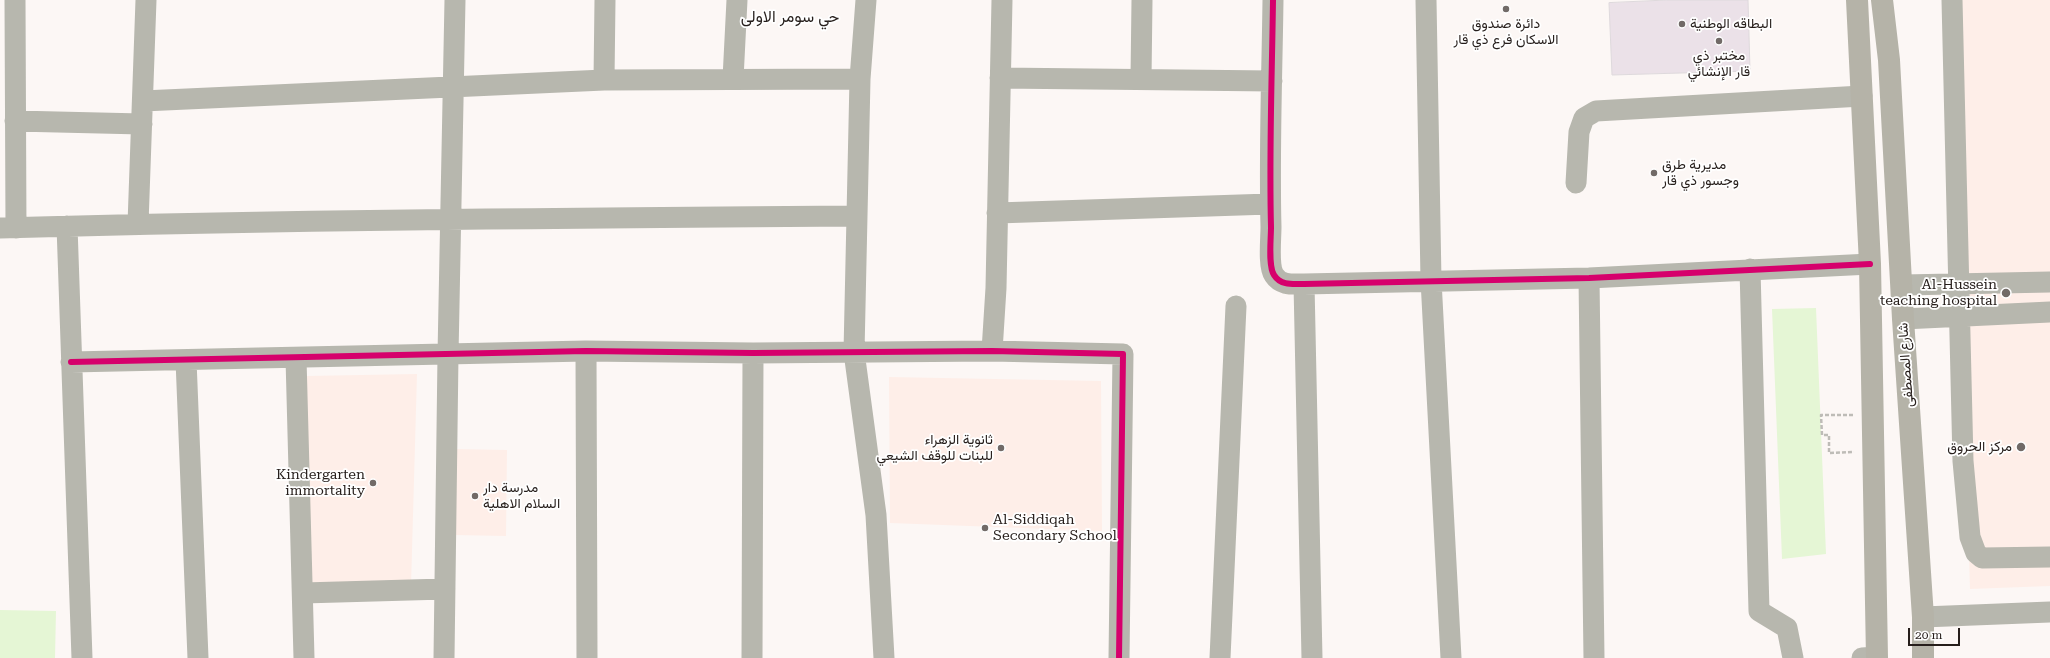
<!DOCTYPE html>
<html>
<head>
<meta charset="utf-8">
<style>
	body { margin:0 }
	#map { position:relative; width:2050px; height:658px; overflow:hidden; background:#fcf7f5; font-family:"Roboto Serif",serif }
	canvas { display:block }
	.scale { position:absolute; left:1908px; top:628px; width:52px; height:18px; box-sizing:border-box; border:2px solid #261e1b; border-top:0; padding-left:5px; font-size:12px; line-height:14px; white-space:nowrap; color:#261e1b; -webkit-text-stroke:3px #fff; paint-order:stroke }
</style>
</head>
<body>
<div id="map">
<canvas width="2050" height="658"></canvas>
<div class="scale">20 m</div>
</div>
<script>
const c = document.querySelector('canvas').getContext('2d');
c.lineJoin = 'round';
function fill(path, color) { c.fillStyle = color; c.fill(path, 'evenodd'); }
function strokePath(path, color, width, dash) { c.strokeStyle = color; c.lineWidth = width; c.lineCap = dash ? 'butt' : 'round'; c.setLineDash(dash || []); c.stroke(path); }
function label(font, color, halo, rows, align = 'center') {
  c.font = font + ' "Roboto Serif",Vazirmatn,serif'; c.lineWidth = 3.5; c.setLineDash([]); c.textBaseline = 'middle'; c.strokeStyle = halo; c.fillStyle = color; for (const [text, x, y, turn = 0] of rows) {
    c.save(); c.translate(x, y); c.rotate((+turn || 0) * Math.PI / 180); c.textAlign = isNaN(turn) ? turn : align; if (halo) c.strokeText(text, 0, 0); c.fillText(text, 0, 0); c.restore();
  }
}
fill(new Path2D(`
	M1953 0H2050V586L1970 589Z
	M417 374 411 586 312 587 306 376Z
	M889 377 1101 381 1102 531 890 523Z
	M454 449 507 450 506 536 454 535Z`), '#feeee8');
fill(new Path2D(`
	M1816 308 1826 554 1782 559 1772 309Z
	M0 610 56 611 55 658H0Z`), '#e5f6d5');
const building = new Path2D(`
	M1667 0H1748L1750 71 1612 75 1609 3Z`);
fill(building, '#ebe1e8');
strokePath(building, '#ded9dc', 1);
strokePath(new Path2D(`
	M1853 415H1821L1822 435H1829V453L1854 452`), '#bebcb7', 2.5, [4, 2]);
strokePath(new Path2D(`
	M15 0 16 228
	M866 0 860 79 854 352 876 515 884 658
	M1273 0C1272 76 1269 152 1271 227 1271 239 1268 266 1274 275 1281 286 1293 284 1304 284L1589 278 1870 264
	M1426 0 1431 280 1451 658
	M1952 0 1963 461 1970 537 1976 553 1982 558 2050 557
	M1000 78 1272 81
	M733 79 737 0
	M1141 79 1142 0
	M604 80 605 0
	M143 101 604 80 860 79
	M15 121 142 124
	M1576 183 1579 132 1584 118 1596 111 1862 96
	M997 213 1270 204
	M138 224 146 0
	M67 226 82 658
	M0 228C285 220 570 218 856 216
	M1750 269 1759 611 1787 628 1793 658
	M1589 278 1594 658
	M1304 284 1312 658
	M1903 285 2050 282
	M1903 319 2050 312
	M586 351 587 658
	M992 351 996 288 1002 0
	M296 358 304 658
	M186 360 198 658
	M71 362 586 351 753 353 992 351 1123 354 1119 658
	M303 593 445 589
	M1923 617 2050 612
	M444 658 448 355 455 0
	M752 658 753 353
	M1220 658 1236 306
	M1862 658 1877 657`), '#b7b7ae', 21);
strokePath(new Path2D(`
	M1857 0 1870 264 1877 658
	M1882 0 1889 60 1903 319 1923 617V658`), '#b5b3a8', 22);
strokePath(new Path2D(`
	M1273 0C1272 76 1269 152 1271 227 1271 239 1268 266 1274 275 1281 286 1293 284 1304 284L1589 278 1870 264
	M71 362 586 351 753 353 992 351 1123 354 1119 658`), '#d6006c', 6);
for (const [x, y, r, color] of [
	[1506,9,4,"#716a67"],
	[1682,24,4,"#716a67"],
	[1719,41,4,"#716a67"],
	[1654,173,4,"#716a67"],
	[2006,293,5,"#716a67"],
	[2021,447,5,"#716a67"],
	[1001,448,4,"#716a67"],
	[373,483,4,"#716a67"],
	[475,496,4,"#716a67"],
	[985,528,4,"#716a67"]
]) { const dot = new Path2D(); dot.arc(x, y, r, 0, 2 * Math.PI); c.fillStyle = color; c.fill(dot); strokePath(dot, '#fff', 1.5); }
label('14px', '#261e1b', '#fff', [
	["دائرة صندوق",1506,24,"center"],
	["الاسكان فرع ذي قار",1506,40,"center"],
	["البطاقه الوطنية",1690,24],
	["مختبر ذي",1719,56,"center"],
	["قار الإنشائي",1719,72,"center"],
	["مديرية طرق",1662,165],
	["وجسور ذي قار",1662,181],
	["Al-Hussein",1997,285,"right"],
	["teaching hospital",1997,301,"right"],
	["ثانوية الزهراء",993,440,"right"],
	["للبنات للوقف الشيعي",993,456,"right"],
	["مركز الحروق",2012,447,"right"],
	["Kindergarten",365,475,"right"],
	["immortality",365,491,"right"],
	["مدرسة دار",483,488],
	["السلام الاهلية",483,504],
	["Al-Siddiqah",993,520],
	["Secondary School",993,536]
], 'left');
label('14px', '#261e1b', '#fff', [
	["شارع المصطفى",1906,365,-94]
]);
label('16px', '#261e1b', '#fff', [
	["حي سومر الاولى",790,17]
]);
</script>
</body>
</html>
